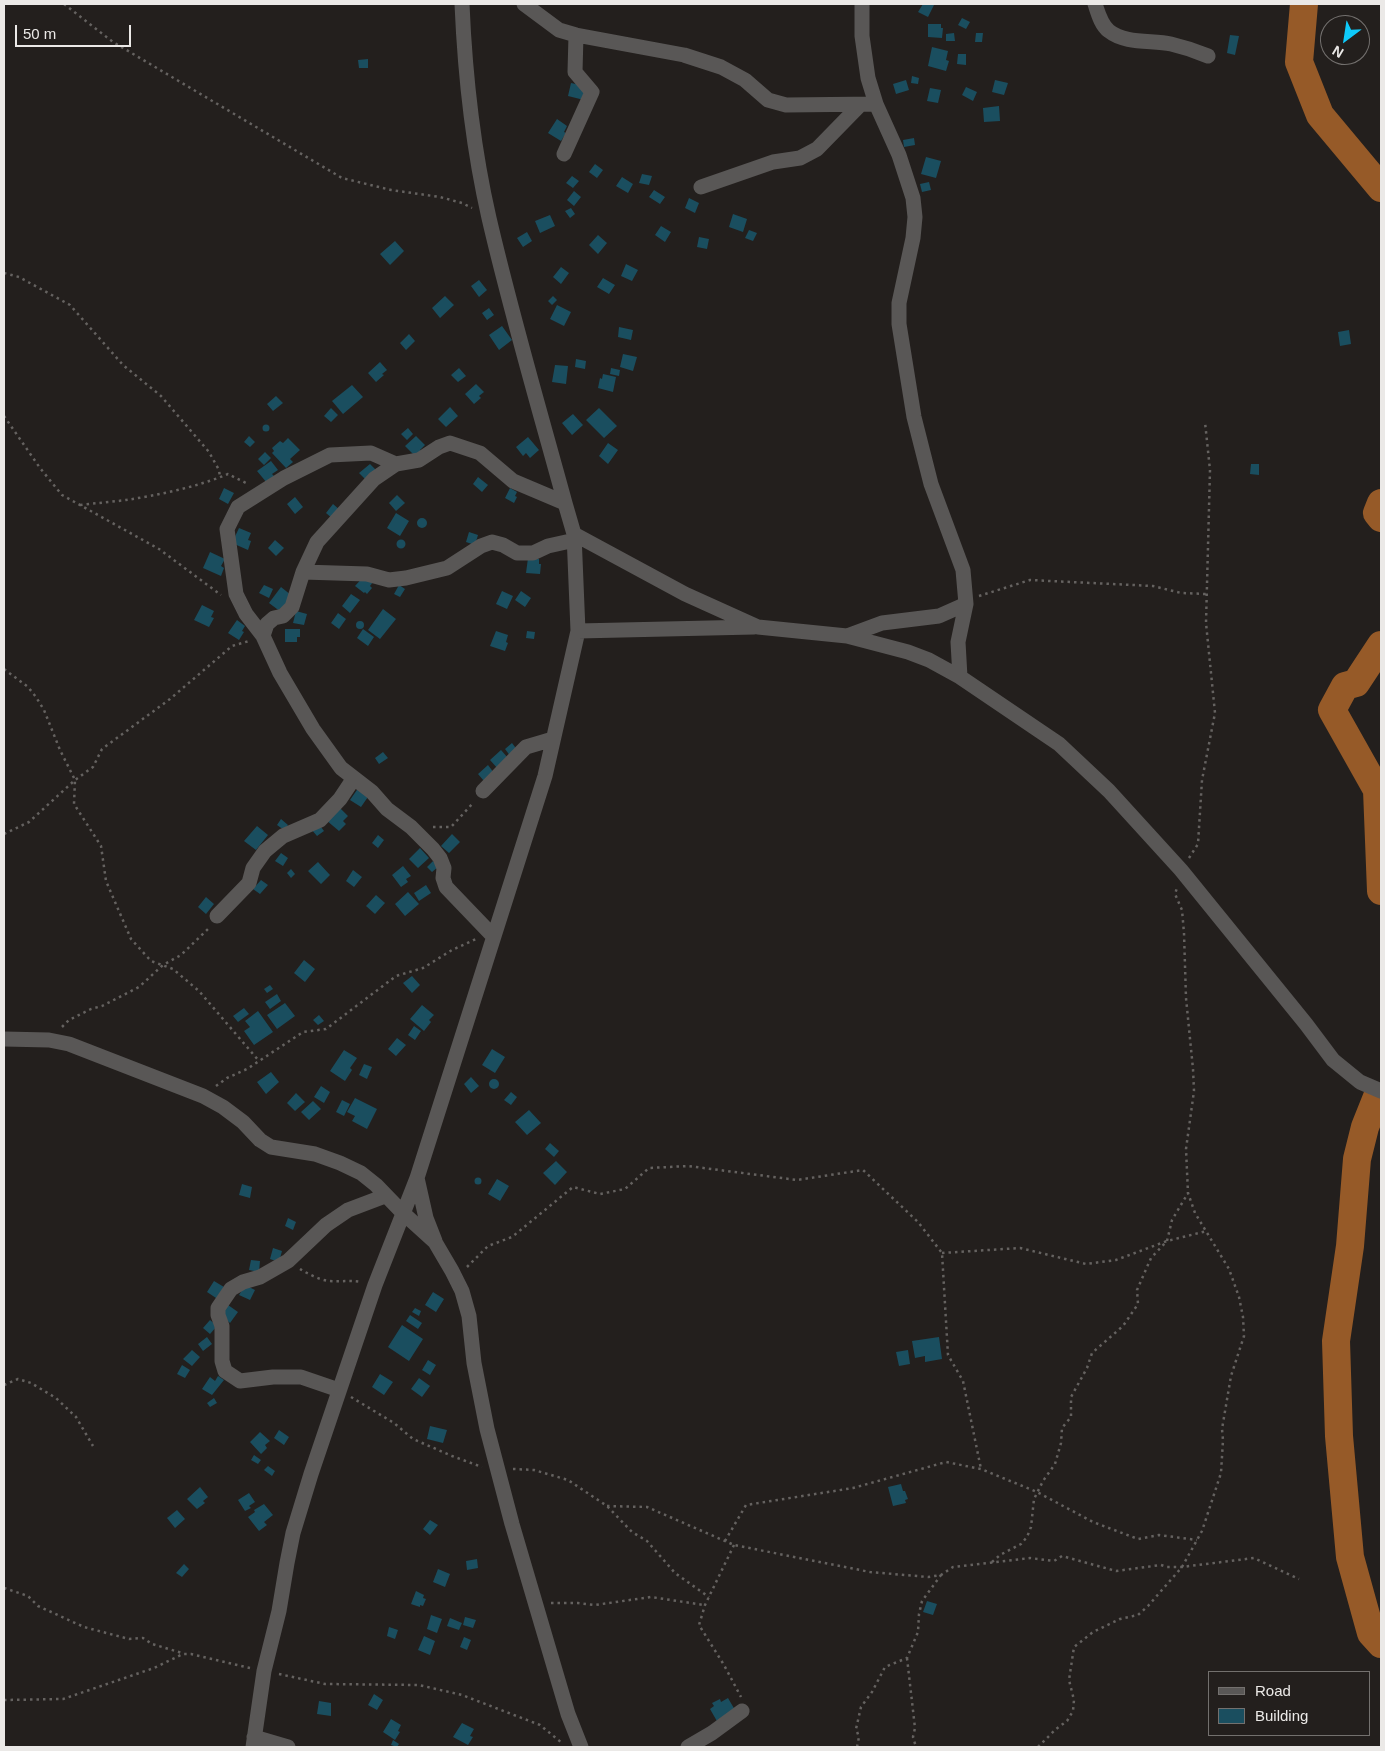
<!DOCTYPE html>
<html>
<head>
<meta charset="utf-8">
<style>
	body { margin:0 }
	#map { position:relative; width:1385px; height:1751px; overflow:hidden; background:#231f1d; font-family:Arial,sans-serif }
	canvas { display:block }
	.frame { position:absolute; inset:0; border:5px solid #ebe9e7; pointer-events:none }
	.legend { position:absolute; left:1208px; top:1671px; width:162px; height:65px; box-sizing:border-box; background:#231f1d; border:1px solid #73706e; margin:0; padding:6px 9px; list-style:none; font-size:15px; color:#ebe9e7 }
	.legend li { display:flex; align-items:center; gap:10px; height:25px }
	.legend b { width:25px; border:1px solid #73706e }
	.north { position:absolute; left:1320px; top:15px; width:50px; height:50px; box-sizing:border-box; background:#231f1d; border:1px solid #73706e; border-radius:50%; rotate:211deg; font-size:14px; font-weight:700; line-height:20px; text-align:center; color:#ebe9e7 }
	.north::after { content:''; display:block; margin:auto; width:18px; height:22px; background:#0ecafa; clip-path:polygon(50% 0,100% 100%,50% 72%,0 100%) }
	.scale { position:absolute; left:15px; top:25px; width:116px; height:22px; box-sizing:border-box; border:2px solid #ebe9e7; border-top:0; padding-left:6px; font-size:15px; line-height:18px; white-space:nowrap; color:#ebe9e7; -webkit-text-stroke:4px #231f1d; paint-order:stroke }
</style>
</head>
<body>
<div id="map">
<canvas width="1385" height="1751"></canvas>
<div class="frame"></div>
<ul class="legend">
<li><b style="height:6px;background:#595756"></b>Road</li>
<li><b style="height:14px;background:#1a4e5f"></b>Building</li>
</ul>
<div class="north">N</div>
<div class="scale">50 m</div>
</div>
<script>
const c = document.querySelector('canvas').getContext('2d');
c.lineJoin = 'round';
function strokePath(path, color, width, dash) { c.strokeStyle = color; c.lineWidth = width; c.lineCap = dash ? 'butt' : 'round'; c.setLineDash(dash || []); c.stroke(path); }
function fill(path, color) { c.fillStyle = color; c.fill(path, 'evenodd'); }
strokePath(new Path2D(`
	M1304 4 1299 62 1320 115 1381 188
	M1381 503 1377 513 1381 518
	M1381 645 1356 683 1345 686 1332 710 1377 790 1381 891
	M1377 1097 1365 1127 1357 1159 1350 1246 1336 1341 1339 1436 1350 1557 1371 1633 1381 1644`), '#965a28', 28);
fill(new Path2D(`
	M923 4 934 5 928 17 918 12Z
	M962 18 970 22 966 29 958 25Z
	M928 24H941V28H943L942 38 928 37Z
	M954 33 955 41H946V34Z
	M976 33H983L982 42H975Z
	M1230 35 1239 36 1235 55 1227 53Z
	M932 47 948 51 946 60 949 61 946 71 928 66Z
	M958 54H966V65L957 64Z
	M368 59V68H359L358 60Z
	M912 76 919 78 918 84 911 83Z
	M906 80 909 90 896 94 893 84Z
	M995 80 1008 83 1004 95 992 92Z
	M571 83 585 86 584 100 568 96Z
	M966 87 977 92 973 101 962 95Z
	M930 88 941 90 938 103 927 101Z
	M999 106 1000 121 984 122 983 108Z
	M557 119 567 126 564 132 566 133 561 141 548 133Z
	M914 138 915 145 904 147 903 140Z
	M926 157 941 161 936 178 921 174Z
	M595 164 603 170 597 178 589 172Z
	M642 174 652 176 649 185 639 183Z
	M572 176 579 181 573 188 566 183Z
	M622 177 633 184 628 193 616 186Z
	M929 182 931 190 922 192 920 184Z
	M654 190 665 197 660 204 649 197Z
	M574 191 581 197 574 206 567 200Z
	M689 198 699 203 695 213 685 208Z
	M571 208 575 214 570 218 565 211Z
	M733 214 747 219 743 232 729 227Z
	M550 215 555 226 540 233 535 221Z
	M661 226 671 232 665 242 655 235Z
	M749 230 757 233 753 241 745 238Z
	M527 232 532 241 523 247 517 238Z
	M598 235 607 243 598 254 589 245Z
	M699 237 709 239 707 249 697 247Z
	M395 241 404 251 390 265 380 254Z
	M626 264 638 270 632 281 621 276Z
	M561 267 569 273 561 284 553 277Z
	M603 278 615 285 609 294 597 287Z
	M479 280 487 290 479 297 471 286Z
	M445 296 454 305 440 318 432 308Z
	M553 296 557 300 552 305 548 301Z
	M557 305 571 312 564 326 550 319Z
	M489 308 494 315 487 320 482 313Z
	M502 326 512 340 499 350 489 335Z
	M619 327 633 330 631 340 618 337Z
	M1349 330 1351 344 1340 346 1338 332Z
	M409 334 415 341 406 350 400 343Z
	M623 354 637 357 633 371 620 367Z
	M576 359 586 361 585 369 575 367Z
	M380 362 387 370 382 374 384 375 376 382 368 373Z
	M555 365 568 366 566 384 552 382Z
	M459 368 466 376 458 382 451 375Z
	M611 368 620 370 619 376 610 374Z
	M603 374 616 377 613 392 598 388 600 378 602 379Z
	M476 384 484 392 479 396 481 398 474 404 465 394Z
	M352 385 363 397 343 414 332 401Z
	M276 396 283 403 273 411 267 404Z
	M450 407 458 416 446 427 438 419Z
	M331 408 338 415 331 422 324 416Z
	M599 408 617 426 604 438 586 420Z
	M573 414 583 425 572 435 562 423Z
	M262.5 428a3.5 3.5 0 1 1 7 0a3.5 3.5 0 1 1-7 0Z
	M408 428 413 434 407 440 401 434Z
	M249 436 255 442 250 447 244 442Z
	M416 436 425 445 420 450 422 452 416 457 405 446Z
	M528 437 539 450 530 458 526 453 523 456 516 447Z
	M288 438 300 450 290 459 293 462 286 468 272 453 274 451 272 448 280 441 283 443Z
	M608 443 618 450 608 464 599 456Z
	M265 452 271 458 264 465 258 459Z
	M271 461 278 470 272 474 275 477 267 483 257 471Z
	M370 464 377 471 367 481 359 473Z
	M1251 464H1259V475L1250 474Z
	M478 477 488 485 482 492 473 484Z
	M224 488 234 493 228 504 219 499Z
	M510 488 517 492 515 496 517 497 514 503 505 498Z
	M397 495 405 503 396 511 389 503Z
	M295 497 303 507 295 514 287 504Z
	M333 504 340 510 333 519 326 513Z
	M396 513 409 521 400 536 387 528Z
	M417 523a5 5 0 1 1 10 0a5 5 0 1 1-10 0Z
	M239 528 251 533 248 540 251 541 248 550 232 543Z
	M469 532 478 535 475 545 466 542Z
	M396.5 544a4.5 4.5 0 1 1 9 0a4.5 4.5 0 1 1-9 0Z
	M275 540 284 548 276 556 268 548Z
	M210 552 225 559 221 566 224 568 221 576 203 568Z
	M528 558 539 559V564H541L540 574 526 573Z
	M365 575 373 582 370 586 372 588 367 594 365 592 364 593 355 586Z
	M264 585 273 589 269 598 259 593Z
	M399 585 405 589 400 597 394 594Z
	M281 587 291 595 281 612 269 603Z
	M502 591 513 596 507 609 496 604Z
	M521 591 531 598 525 607 515 600Z
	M351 594 360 600 350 613 342 606Z
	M202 605 214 611 211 617 214 618 209 627 194 620Z
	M383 609 396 619 380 639 368 630Z
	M296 611 307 614 304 625 293 623Z
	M338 613 346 619 339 629 331 623Z
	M237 620 245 626 242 631 244 632 239 640 228 633Z
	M356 625a4 4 0 1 1 8 0a4 4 0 1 1-8 0Z
	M285 629H300V637H297V642H285Z
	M363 629 374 637 368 646 357 638Z
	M496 631 508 635 506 642 508 643 505 651 490 646Z
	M527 631 535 632 534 639 526 638Z
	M512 743 518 751 511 757 505 749Z
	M501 750 508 758 498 769 490 760Z
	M383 752 388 758 379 764 375 758Z
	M488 765 494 773 484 781 478 774Z
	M359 787 370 794 361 807 350 800Z
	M338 806 348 816 343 821 346 824 339 831 326 820Z
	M281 819 288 825 284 830 277 825Z
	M318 823 324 831 317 836 311 829Z
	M257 826 268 835 256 850 244 841Z
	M452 834 460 842 449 853 441 846Z
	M378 835 384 840 378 848 372 843Z
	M420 848 429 858 418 868 409 859Z
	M281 853 288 858 283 866 275 861Z
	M433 861 438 867 432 872 427 867Z
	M318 862 330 875 321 884 308 871Z
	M403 866 411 876 406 879 408 882 401 887 392 875Z
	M291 869 295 874 291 878 287 873Z
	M353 870 362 877 354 887 346 881Z
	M261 880 268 885 260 894 253 889Z
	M426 885 431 893 419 901 414 893Z
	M408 892 419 904 405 916 395 904Z
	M376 895 385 903 375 914 366 906Z
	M206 897 214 904 206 914 198 907Z
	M304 960 315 969 305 982 294 973Z
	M412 976 420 985 412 993 403 983Z
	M270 985 273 989 267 993 264 989Z
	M277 994 281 1001 270 1009 265 1002Z
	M285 1003 295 1016 277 1029 267 1015Z
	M422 1005 434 1015 429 1020 431 1022 424 1031 410 1019Z
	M244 1008 249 1014 238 1022 233 1016Z
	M258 1011 273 1032 254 1045 244 1031 250 1027 245 1021Z
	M319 1015 324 1021 318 1025 313 1020Z
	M414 1026 421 1031 415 1040 408 1035Z
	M397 1038 406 1045 396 1056 388 1049Z
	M492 1049 505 1057 495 1073 482 1065Z
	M344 1050 357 1058 350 1068 352 1070 345 1081 330 1071Z
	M364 1064 372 1067 367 1079 359 1075Z
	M271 1072 279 1082 266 1094 257 1082Z
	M471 1077 479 1086 471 1093 464 1084Z
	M489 1084a5 5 0 1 1 10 0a5 5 0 1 1-10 0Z
	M321 1086 330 1092 324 1103 314 1097Z
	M511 1092 517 1097 511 1105 504 1100Z
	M296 1093 305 1102 295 1111 287 1103Z
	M355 1098 377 1109 367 1129 352 1121 355 1116 347 1112Z
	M342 1100 350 1104 344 1116 336 1112Z
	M313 1101 321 1109 309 1120 301 1112Z
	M529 1110 541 1123 527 1135 515 1122Z
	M550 1143 559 1151 554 1157 545 1149Z
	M556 1161 567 1172 555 1185 543 1173Z
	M474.5 1181a3.5 3.5 0 1 1 7 0a3.5 3.5 0 1 1-7 0Z
	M497 1179 509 1186 500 1201 488 1194Z
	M242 1184 252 1187 250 1198 239 1195Z
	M288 1218 296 1222 293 1230 285 1226Z
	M273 1248 282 1251 279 1262 270 1259Z
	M251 1260 260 1261 259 1272 249 1270Z
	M214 1281 224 1287 219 1300 207 1292Z
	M245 1285 255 1290 250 1300 239 1295Z
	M433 1292 444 1299 436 1312 425 1305Z
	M228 1305 238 1312 230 1323 221 1315Z
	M415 1308 421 1311 419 1316 412 1312Z
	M410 1315 422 1323 418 1329 406 1321Z
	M210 1320 217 1326 210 1334 203 1328Z
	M402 1325 423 1339 409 1361 388 1347Z
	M207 1337 212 1344 203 1351 198 1344Z
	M939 1337 942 1359 925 1362V1356L915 1358 912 1341Z
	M192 1350 200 1357 192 1366 183 1359Z
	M908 1350 910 1364 899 1366 896 1352Z
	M428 1360 436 1365 430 1375 422 1370Z
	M182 1365 190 1370 185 1378 177 1374Z
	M380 1374 393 1382 384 1395 372 1387Z
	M218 1376 224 1380 212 1395 202 1389 210 1377 215 1381Z
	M419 1378 430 1386 422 1397 411 1389Z
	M214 1398 217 1403 210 1407 207 1403Z
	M430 1426 447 1430 443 1443 427 1439Z
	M279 1430 289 1437 284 1445 274 1438Z
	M260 1432 270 1441 265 1445 267 1448 261 1454 250 1442Z
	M254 1455 261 1460 258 1464 251 1460Z
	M268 1466 275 1471 272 1476 264 1470Z
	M901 1484 903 1491H905L908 1499 905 1500 906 1503 893 1506 888 1487Z
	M200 1487 208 1497 203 1501 205 1503 197 1509 187 1499Z
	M249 1493 255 1502 249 1506 251 1508 245 1511 238 1500Z
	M264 1504 273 1515 264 1522 267 1525 259 1531 248 1517 255 1512 254 1510Z
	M177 1510 185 1519 175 1528 167 1518Z
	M430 1520 438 1525 430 1535 423 1529Z
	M477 1559 478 1568 467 1570 466 1561Z
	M184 1564 189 1569 182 1577 176 1573Z
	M438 1569 450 1574 445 1587 433 1582Z
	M416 1591 424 1595 423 1598 426 1599 423 1606 420 1605V1607L411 1604Z
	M927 1601 937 1604 933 1615 923 1612Z
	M431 1615 442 1619 437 1633 427 1629Z
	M465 1617 476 1620 473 1628 463 1625Z
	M450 1618 462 1623 459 1630 447 1626Z
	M389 1627 398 1630 395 1639 387 1636Z
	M424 1636 435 1641 430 1655 418 1650Z
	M464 1637 471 1640 467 1650 460 1647Z
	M374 1694 383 1700 377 1710 368 1705Z
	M728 1698 735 1710 718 1723 710 1709 714 1706 712 1703 720 1699 721 1702Z
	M319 1701 331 1703V1716L317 1714Z
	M391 1719 401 1725 398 1731 400 1732 395 1740 383 1732Z
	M462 1723 474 1729 470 1736 473 1737 468 1745 453 1737Z
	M393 1740 399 1744 397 1747 391 1745Z`), '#1a4e5f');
strokePath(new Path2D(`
	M64 4 113 42 342 178 391 190 440 197 462 203 472 208
	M4 273 19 277 70 305 123 365 161 396 209 452 219 470 220 477
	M4 416 40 468 62 495 159 549 221 595
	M80 505C96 503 111 502 126 500 159 495 197 487 228 474L246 483
	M979 596 1030 580 1153 586 1181 593 1206 594
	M4 669 28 687 36 697 44 710 60 750 75 780 74 804 101 846 106 881 131 939 151 961 173 969 199 991 259 1061
	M433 827H451L474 802
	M4 834 29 822 75 780 93 767 102 749 170 699 232 646 249 641
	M1189 858 1198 844 1202 780 1215 713 1206 623 1210 470 1205 422
	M62 1027 69 1020 91 1009 102 1006 139 987 163 965 181 955 209 928
	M216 1086 227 1078 247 1069 303 1032 326 1029 396 976 423 968 452 950 476 939
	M942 1253 1020 1248 1086 1264 1116 1260 1167 1241 1207 1231
	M467 1267 488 1246 512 1237 573 1187 600 1194 625 1189 649 1168 688 1166 797 1180 863 1170 918 1222 942 1253 948 1355 963 1381 981 1469
	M300 1269C308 1274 320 1280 329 1281 341 1282 349 1280 361 1282
	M4 1385 18 1379 31 1383 56 1398 76 1417 93 1446
	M351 1397 394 1423 413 1439 452 1456 482 1467
	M513 1469 534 1470 568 1480 607 1506 632 1532 647 1541 675 1573 709 1597
	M607 1506 647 1507 734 1545 870 1572 928 1577 941 1575 953 1567 1030 1558 1054 1561 1062 1556 1116 1571 1161 1565 1167 1567H1182L1254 1558 1299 1579
	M725 1541 746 1505 853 1488 946 1462 981 1469 1037 1492 1093 1522 1138 1539 1159 1535 1197 1540
	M734 1545 705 1605 699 1625 724 1665 741 1697
	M992 1562 1000 1555 1021 1544 1027 1537 1031 1527 1034 1499 1043 1481 1055 1464 1061 1443 1062 1428 1071 1417V1397L1087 1368 1092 1353 1123 1326 1138 1304 1137 1290 1151 1258 1167 1241 1172 1220 1188 1193
	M4 1588 28 1596 38 1606 84 1627 129 1639 143 1638 152 1644 182 1653
	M551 1603H578L595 1605 651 1597 704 1605
	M907 1658 915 1728 913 1737 916 1747
	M279 1674 325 1684 419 1685 462 1695 540 1725 562 1743
	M4 1700 63 1699 154 1668 183 1654H191L250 1668
	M857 1747 859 1737 856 1729 861 1707 872 1692 885 1667 907 1658 918 1632 919 1614 922 1601 941 1575
	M1038 1747 1056 1729 1067 1721 1073 1711 1074 1700 1069 1680 1074 1647 1093 1632 1120 1619 1138 1615 1148 1606 1182 1567 1202 1531 1221 1473 1223 1440 1222 1429 1231 1376 1244 1336 1243 1317 1239 1297 1229 1269 1195 1213 1188 1193 1186 1149 1194 1091 1193 1069 1186 998 1184 933 1182 910 1175 894 1177 888`), '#656260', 2.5, [2.5, 4]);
strokePath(new Path2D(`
	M524 4 559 30 576 35 684 55 721 67 745 80 768 100 786 105 876 104
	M1095 4C1098 13 1101 25 1109 31 1125 44 1152 40 1171 44 1184 47 1196 51 1208 56
	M564 154 592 92 575 72 576 35
	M701 187 773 162 800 158 817 149 860 105
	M574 534 685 594 758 627 847 636 908 652 929 660 960 677 1059 744 1109 791 1181 870 1306 1024 1333 1060 1360 1082 1381 1091
	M303 572 367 574 389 580 406 578 447 568 481 546 492 542 503 545 517 553H533L548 546 575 540
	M578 631 754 627
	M263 636 246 614 236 594 227 529 238 507 284 478 330 455 371 453 396 464
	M847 636 882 623 939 616 966 604 963 570 931 484 914 417 899 324V303L913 238 915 217 913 198 899 155 876 104 868 78 862 36V4
	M960 677 958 642 966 604
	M483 791 526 747 553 739
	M217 916 249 883 253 868 265 851 283 836 320 820 340 799 354 778
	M493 936 446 887 443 878 444 868 440 858 433 849 411 827 387 809 372 792 341 768 313 729 280 673 263 636 267 624 274 618 283 616 292 607 303 572 317 542 374 479 396 464 419 460 439 447 450 443 480 453 513 481 565 503
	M4 1039 49 1040 69 1044 203 1096 223 1107 243 1122 260 1140 271 1147 315 1154 340 1163 361 1173 376 1185 403 1213 435 1242 452 1271 462 1291 469 1316 474 1363 487 1429 512 1524 568 1714 581 1747
	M417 1178 426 1218 435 1241
	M339 1390 301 1377H273L240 1381 225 1371 222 1361V1326L218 1315V1308L231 1289 243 1282 260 1277 288 1261 326 1225 348 1210 385 1196
	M254 1737 288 1747
	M253 1747 264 1671 279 1611 287 1563 293 1533 311 1474 375 1285 417 1178 545 776 578 631 574 534 565 503C539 408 511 313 489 218 473 148 465 75 462 4
	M688 1747 712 1733 742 1711`), '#595756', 15);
</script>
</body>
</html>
